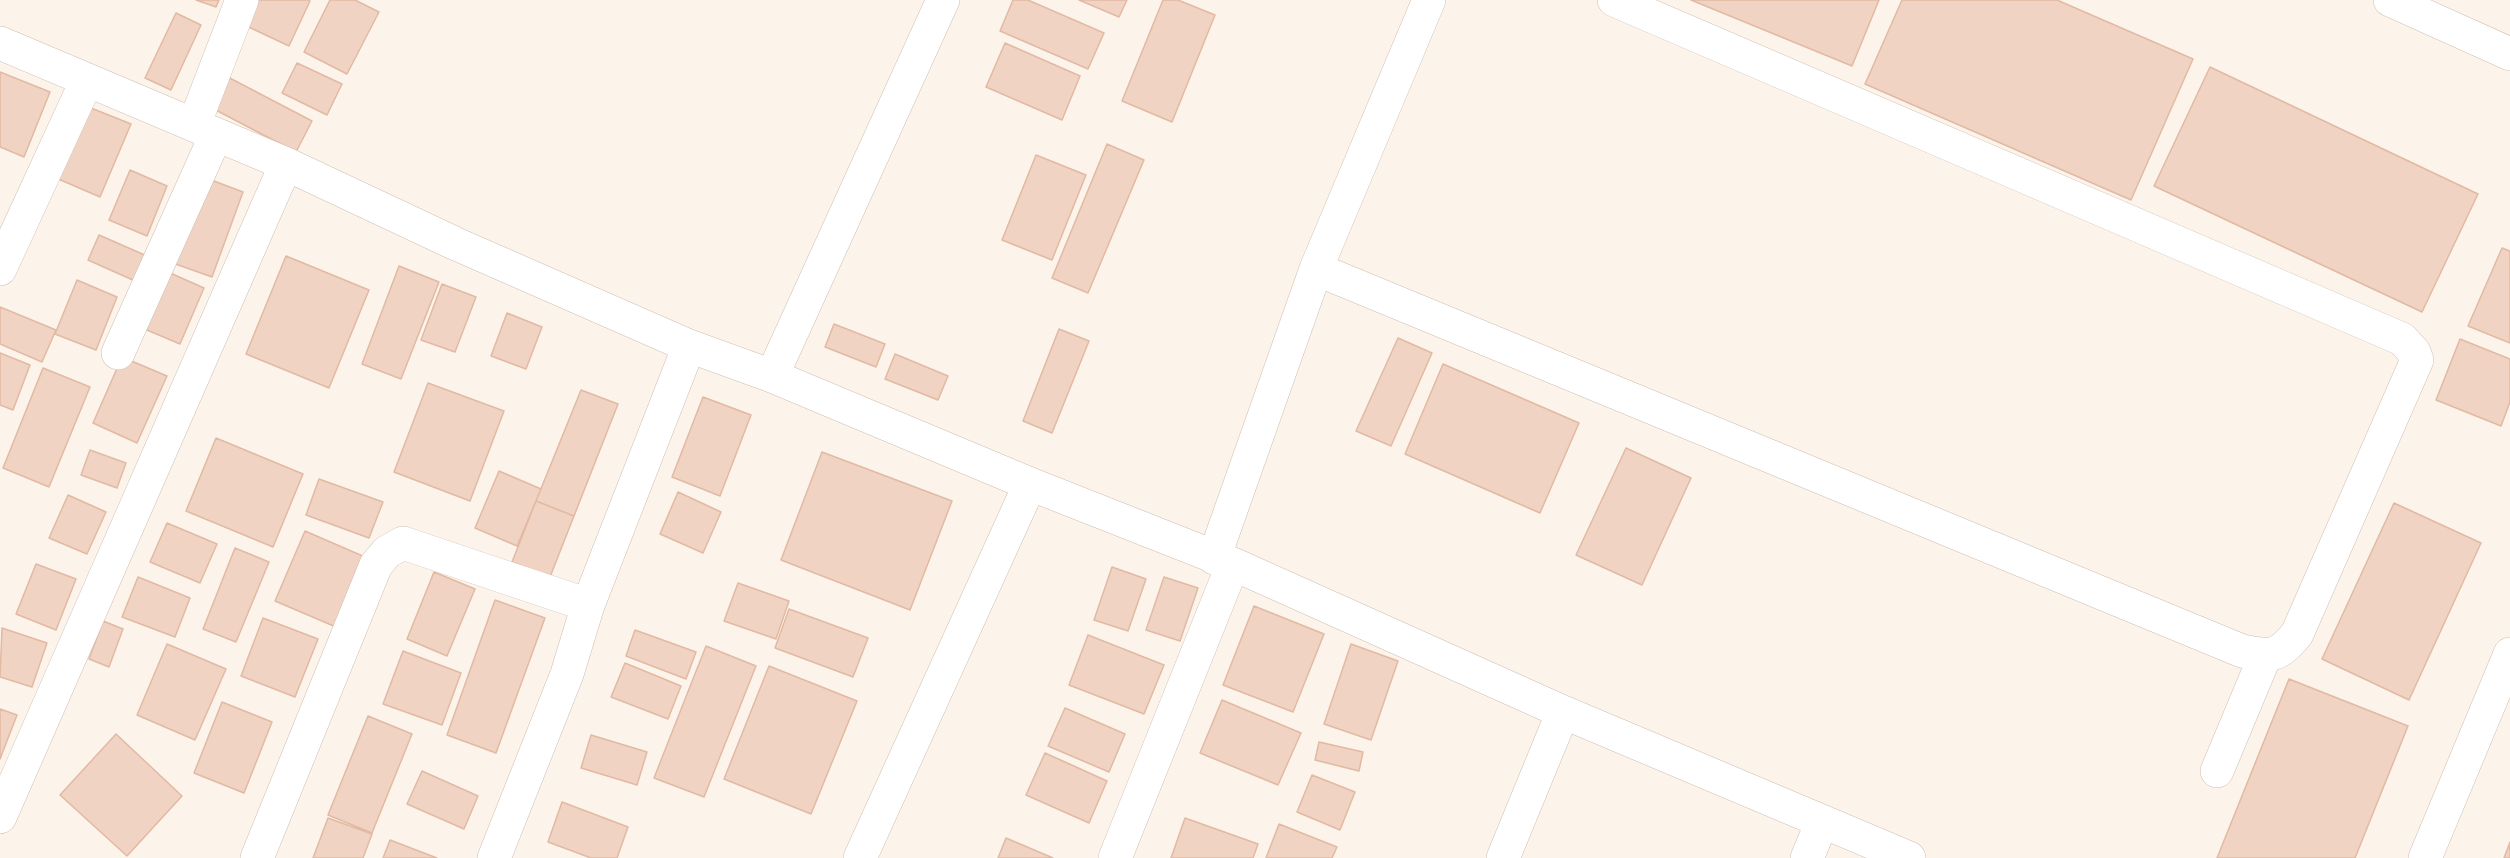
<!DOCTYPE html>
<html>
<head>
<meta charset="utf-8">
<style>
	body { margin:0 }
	canvas { display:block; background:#fcf4ea }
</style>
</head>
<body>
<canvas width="2510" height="858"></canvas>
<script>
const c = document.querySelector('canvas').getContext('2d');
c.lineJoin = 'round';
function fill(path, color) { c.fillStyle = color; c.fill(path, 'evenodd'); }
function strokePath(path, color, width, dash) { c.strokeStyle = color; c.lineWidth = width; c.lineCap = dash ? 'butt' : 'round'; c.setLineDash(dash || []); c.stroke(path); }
const building = new Path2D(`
	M196 0H219L216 7Z
	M249 0H309L310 1 289 46 238 22Z
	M330 0H355L379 12 347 74 304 52Z
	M1013 0H1028L1104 33 1088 69 1000 31Z
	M1079 0H1127L1119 17Z
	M1163 0H1178L1215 15 1172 122 1122 101Z
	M1691 0H1879L1852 66Z
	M1902 0H2057L2193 59 2131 200 1865 84Z
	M176 13 201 25 171 90 145 78Z
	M1005 43 1080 76 1062 120 986 87Z
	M297 63 342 84 327 115 282 93Z
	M2210 67 2478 194 2422 312 2154 186Z
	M0 72 50 92 24 157 0 147Z
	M224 75 312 121 296 152 208 106Z
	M86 106 131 124 100 197 56 178Z
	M1107 144 1144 160 1088 293 1052 278Z
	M1036 155 1086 175 1052 260 1002 240Z
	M130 170 167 186 147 236 109 220Z
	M198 175 243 192 212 277 167 261Z
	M99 235 147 256 135 281 88 260Z
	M2502 248 2510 251V343L2468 326Z
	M286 256 369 290 329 388 246 354Z
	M399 266 439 282 401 379 362 364Z
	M159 268 204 288 180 344 135 325Z
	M77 280 117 297 96 350 55 334Z
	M442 284 476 297 455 352 421 340Z
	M0 307 56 330 42 362 0 344Z
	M507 313 542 327 526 369 491 356Z
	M834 324 885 344 876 367 825 347Z
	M1059 329 1089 341 1052 433 1023 421Z
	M1398 338 1432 353 1391 446 1356 431Z
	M2460 339 2510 359V402L2501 426 2436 400Z
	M0 353 30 365 13 410 0 405Z
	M895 354 948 376 938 400 885 379Z
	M122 357 167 376 137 443 93 423Z
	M1443 364 1579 423 1540 513 1405 454Z
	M43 368 90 387 49 487 3 468Z
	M428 383 504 411 470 501 394 472Z
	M581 390 618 404 574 516 536 501Z
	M703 397 751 415 720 496 672 477Z
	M216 438 303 474 273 547 186 511Z
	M1626 448 1691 478 1642 585 1576 555Z
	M90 450 126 463 117 488 81 475Z
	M822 452 952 501 910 610 781 560Z
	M499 471 541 489 517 546 475 528Z
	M319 479 383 502 369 538 306 515Z
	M678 492 721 512 703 553 660 534Z
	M68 495 106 512 87 554 49 538Z
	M536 501 574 516 550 577 512 562Z
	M2394 503 2481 543 2409 700 2322 659Z
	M167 523 217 544 200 583 150 562Z
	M305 531 365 557 336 627 275 601Z
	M235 548 269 562 236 642 203 629Z
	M36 564 76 579 56 630 16 614Z
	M1112 567 1146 579 1128 631 1094 620Z
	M434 572 475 589 447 656 407 639Z
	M138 577 190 598 175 637 122 617Z
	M1164 577 1198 588 1180 641 1146 630Z
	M738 583 789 601 776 639 724 621Z
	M495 600 545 618 496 753 447 735Z
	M1254 606 1324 634 1293 712 1223 685Z
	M789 609 868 638 853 677 775 648Z
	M263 618 318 639 295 697 241 676Z
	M103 621 123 629 109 667 89 659Z
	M2 628 47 643 32 687 0 677Z
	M635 630 696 652 686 679 626 656Z
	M1088 635 1164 665 1144 714 1069 685Z
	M167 644 226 669 195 740 137 715Z
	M1351 644 1398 661 1371 740 1324 724Z
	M706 646 756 666 704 797 654 778Z
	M403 651 461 673 442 725 383 704Z
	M625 663 681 686 668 719 611 697Z
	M769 666 857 701 811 814 724 779Z
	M2289 679 2408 726 2355 858H2217Z
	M1222 700 1301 733 1278 785 1200 753Z
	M222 702 272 722 244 793 194 773Z
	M1065 708 1125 734 1109 772 1048 746Z
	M0 709 17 715 0 759Z
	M368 716 412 734 372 833 328 815Z
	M116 734 182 796 127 856 60 795Z
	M591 735 647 752 637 785 581 768Z
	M1319 742 1363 752 1359 771 1315 760Z
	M1045 753 1107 781 1089 823 1026 795Z
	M422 771 478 796 464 829 407 804Z
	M1312 775 1355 792 1340 830 1297 812Z
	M562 802 628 827 617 858H591L548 842Z
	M328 818 372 834 363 858H313Z
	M1185 818 1258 844 1253 858H1171Z
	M1279 824 1337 847 1332 858H1266Z
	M1006 838 1053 858H998Z
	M390 840 437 858H383Z
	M2510 842V858H2504Z`);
fill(building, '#f0d3c2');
strokePath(building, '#e2b9a3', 1.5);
const minor = new Path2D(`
	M2390 0 2510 54
	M0 43 286 164 454 243 689 346 772 376 1030 484 1233 564 1563 712 1909 858
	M194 125 242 0
	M0 269 87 80
	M1316 269 2242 651C2271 657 2278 657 2297 634L2417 360 2414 352 2402 339 1614 0
	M118 353 216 135
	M772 376 943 0
	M1214 558 1316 269 1429 0
	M2217 771 2265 656
	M0 817 286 164
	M257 858 376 565 387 552 403 543 588 605
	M494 858 567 674 588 605 689 346
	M860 858 1030 484
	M1115 858 1233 564
	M1503 858 1563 712
	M1807 858 1822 822
	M2425 858 2510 654`);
strokePath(minor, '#d0beb2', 34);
strokePath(minor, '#fff', 33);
</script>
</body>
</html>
